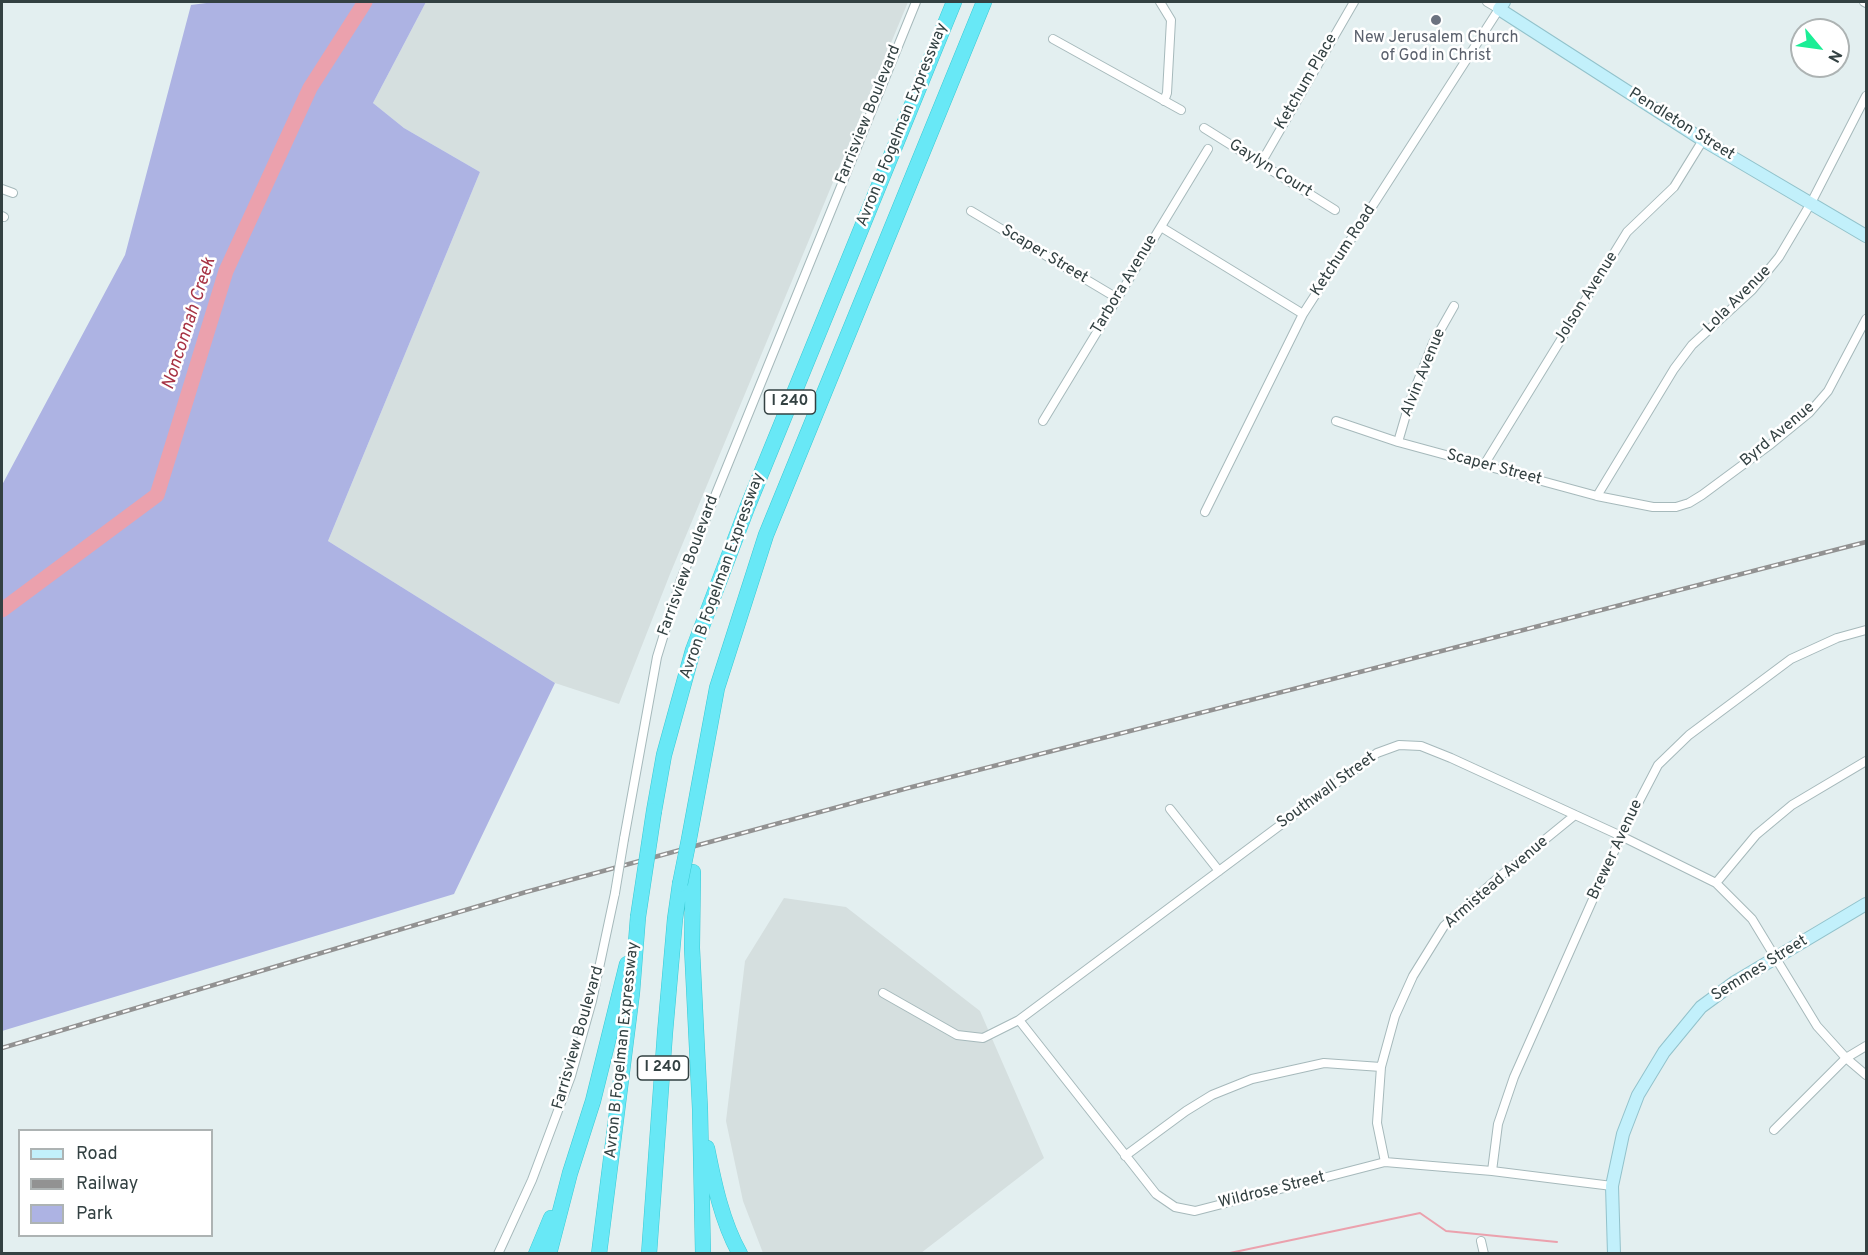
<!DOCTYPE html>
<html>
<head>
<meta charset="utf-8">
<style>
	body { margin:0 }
	#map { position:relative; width:1868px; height:1255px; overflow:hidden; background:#e3eff0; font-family:Overpass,sans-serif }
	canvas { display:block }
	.frame { position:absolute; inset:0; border:3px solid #334142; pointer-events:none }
	.legend { position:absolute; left:18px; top:1129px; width:195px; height:108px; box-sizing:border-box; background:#fff; border:2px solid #adb3b3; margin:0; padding:8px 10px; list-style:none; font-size:18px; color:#334142 }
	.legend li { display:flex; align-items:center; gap:12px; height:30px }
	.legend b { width:30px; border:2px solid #adb3b3 }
	.north { position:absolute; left:1790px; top:18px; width:60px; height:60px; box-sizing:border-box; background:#fff; border:2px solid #adb3b3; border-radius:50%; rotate:119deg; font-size:16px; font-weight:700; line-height:24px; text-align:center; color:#334142 }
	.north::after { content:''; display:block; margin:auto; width:21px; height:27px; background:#1bee96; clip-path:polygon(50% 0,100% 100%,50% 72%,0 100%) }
</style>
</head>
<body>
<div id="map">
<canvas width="1868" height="1255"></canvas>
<div class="frame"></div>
<ul class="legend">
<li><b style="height:8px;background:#c2f0fb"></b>Road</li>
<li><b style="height:8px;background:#929292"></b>Railway</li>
<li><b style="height:16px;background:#adb3e3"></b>Park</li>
</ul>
<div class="north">N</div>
</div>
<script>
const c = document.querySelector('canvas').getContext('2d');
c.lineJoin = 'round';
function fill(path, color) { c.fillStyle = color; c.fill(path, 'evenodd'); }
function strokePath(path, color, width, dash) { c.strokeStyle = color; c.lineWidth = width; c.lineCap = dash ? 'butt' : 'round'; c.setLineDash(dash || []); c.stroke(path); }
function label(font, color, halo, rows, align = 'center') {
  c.font = font + ' Overpass,sans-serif'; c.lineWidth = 5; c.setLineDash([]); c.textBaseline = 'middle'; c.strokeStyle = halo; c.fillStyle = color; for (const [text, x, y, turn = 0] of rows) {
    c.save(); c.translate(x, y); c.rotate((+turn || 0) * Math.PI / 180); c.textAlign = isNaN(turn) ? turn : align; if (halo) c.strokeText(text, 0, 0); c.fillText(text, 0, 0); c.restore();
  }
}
fill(new Path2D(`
	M426 2H908L670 574 619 704 555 683 328 541 480 172 404 128 373 103Z
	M784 898 846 907 980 1011 1044 1158 921 1253H763L743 1201 726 1121 745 961Z`), '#d5dfdf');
fill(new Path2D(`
	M214 2H426L373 103 404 128 480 172 328 541 555 683 454 894 2 1031V485L125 255 191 5Z`), '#adb3e3');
strokePath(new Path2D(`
	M1225 1254 1420 1213 1446 1231 1557 1242`), '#eba1ad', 2);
strokePath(new Path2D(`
	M2 610 157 495 226 271 310 88 365 2`), '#eba1ad', 15);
const minor = new Path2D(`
	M1160 2 1171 20 1167 93 1164 101
	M1864 2 1866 3
	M1053 39 1181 110
	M1204 128 1335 210
	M1261 163 1354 2
	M2 189 13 193
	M971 211 1117 298
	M2 216 4 217
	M1161 227 1303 314
	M1043 421 1208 149
	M1336 421 1398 442 1597 496 1653 507H1676L1689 503 1702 495 1771 444 1809 413 1828 391 1866 319
	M1398 442 1410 401 1433 343 1454 306
	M1484 465 1627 232 1674 187 1703 140
	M1597 496 1674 369 1692 345 1752 290 1779 257 1811 203 1866 96
	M1205 512 1303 314 1499 9 1487 2
	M1170 809 1219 871
	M624 839 657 657 680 582 916 2
	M1716 883 1756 835 1792 805 1866 761
	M883 993 957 1035 983 1038 1019 1020 1377 753 1399 745 1421 746 1451 758 1621 836 1716 883 1752 919 1817 1026 1846 1058 1866 1075
	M1019 1020 1156 1194 1175 1207 1195 1211 1385 1162 1492 1171 1612 1186
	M1774 1130 1846 1058 1866 1046
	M1125 1156 1186 1111 1212 1095 1252 1079 1324 1063 1381 1067
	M1385 1162 1377 1123 1381 1067 1395 1016 1413 976 1444 926 1499 877 1575 815
	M1492 1171 1498 1124 1514 1077 1621 836 1658 765 1689 735 1791 659 1837 638 1866 630
	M1481 1241 1484 1254
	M498 1254 532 1180 571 1076 592 1001 615 893`);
const secondary = new Path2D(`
	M1504 2 1499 9 1703 140 1866 236
	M1614 1254 1612 1186 1623 1134 1638 1095 1664 1052 1701 1007 1735 982 1866 904`);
const motorway = new Path2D(`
	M654 811 664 755 693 650 747 508 954 2
	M689 839 717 688 766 535 984 2
	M693 872 692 948 700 1109 703 1254
	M707 1148C714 1183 722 1222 740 1254
	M536 1254 551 1218
	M549 1254 570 1173 593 1101 627 964
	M599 1254 632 993 638 917
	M649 1254 665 1033 675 919 680 884`);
strokePath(minor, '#a6b9bb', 10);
strokePath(secondary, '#92c2cb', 14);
strokePath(motorway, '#39cad4', 16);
strokePath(minor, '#fff', 8);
strokePath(secondary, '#c2f0fb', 12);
strokePath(motorway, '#68e8f6', 15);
const rail = new Path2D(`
	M2 1048 526 892 908 788 1866 542`);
strokePath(rail, '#929292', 4.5);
strokePath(rail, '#fff', 2, [7]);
const minorBridge = new Path2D(`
	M615 893 624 839`);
const motorwayBridge = new Path2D(`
	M680 884 689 839
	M638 917 654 811`);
strokePath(minorBridge, '#a6b9bb', 10, []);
strokePath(motorwayBridge, '#39cad4', 16, []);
strokePath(minorBridge, '#fff', 8);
strokePath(motorwayBridge, '#68e8f6', 15);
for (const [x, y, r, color] of [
	[1436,20,6,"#6b7280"]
]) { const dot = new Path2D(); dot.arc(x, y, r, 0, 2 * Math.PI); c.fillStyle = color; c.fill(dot); strokePath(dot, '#fff', 2); }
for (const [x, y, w] of [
	[790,402,51],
	[663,1068,51]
]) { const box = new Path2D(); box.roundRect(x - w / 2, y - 12, w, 24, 4.5); c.fillStyle = '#fff'; c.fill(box); strokePath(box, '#334142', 1.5); }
label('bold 15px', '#334142', null, [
	["I 240",790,402],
	["I 240",663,1068]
]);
label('16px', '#5b616d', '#fff', [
	["New Jerusalem Church",1436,39],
	["of God in Christ",1436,57]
]);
label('16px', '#334142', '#fff', [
	["Ketchum Place",1307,82,-60],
	["Farrisview Boulevard",869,115,-68],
	["Avron B Fogelman Expressway",903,125,-68],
	["Pendleton Street",1681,125,32],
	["Gaylyn Court",1270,169,32],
	["Ketchum Road",1344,251,-57],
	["Scaper Street",1044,255,31],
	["Tarbora Avenue",1125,285,-59],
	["Jolson Avenue",1587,298,-58],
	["Lola Avenue",1738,300,-45],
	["Alvin Avenue",1424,373,-68],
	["Byrd Avenue",1778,435,-40],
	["Scaper Street",1494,468,15],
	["Farrisview Boulevard",689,566,-70],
	["Avron B Fogelman Expressway",723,576,-70],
	["Southwall Street",1327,791,-36],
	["Brewer Avenue",1616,850,-65],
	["Armistead Avenue",1497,883,-41],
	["Semmes Street",1760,969,-32],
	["Farrisview Boulevard",579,1038,-74],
	["Avron B Fogelman Expressway",623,1050,-84],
	["Wildrose Street",1272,1191,-14]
]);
label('italic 18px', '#a73344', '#fff', [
	["Nonconnah Creek",190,324,-72]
]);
</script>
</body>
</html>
